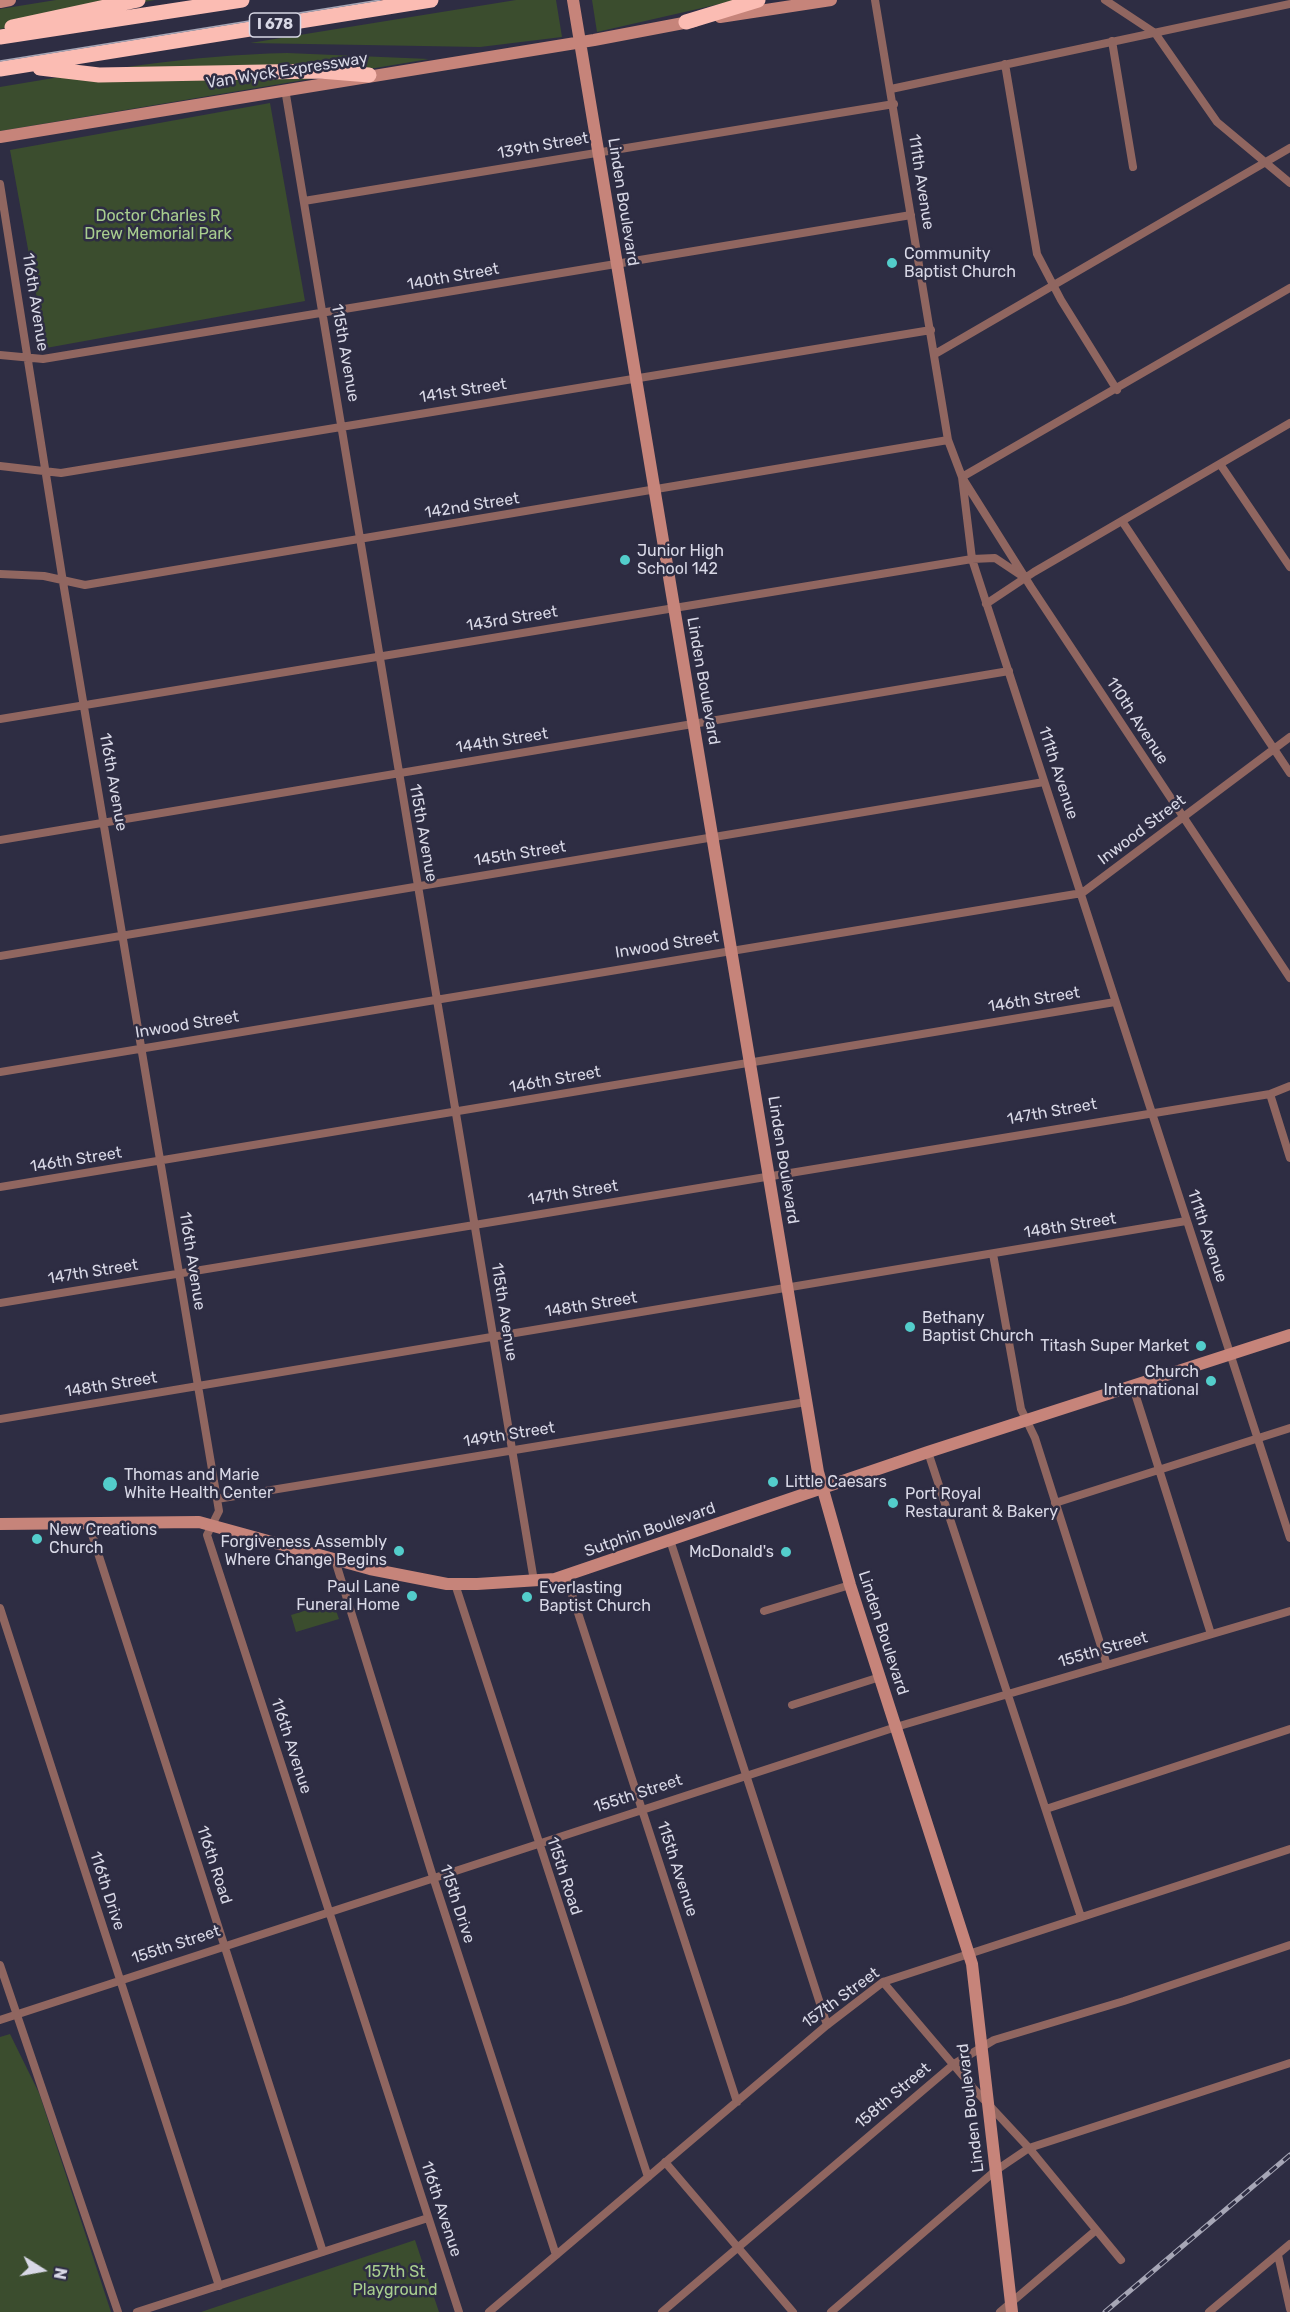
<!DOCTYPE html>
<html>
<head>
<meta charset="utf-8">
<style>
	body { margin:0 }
	#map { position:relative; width:1290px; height:2312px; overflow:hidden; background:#2e2d43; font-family:Rubik,sans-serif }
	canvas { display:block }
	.north { position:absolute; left:12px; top:2240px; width:60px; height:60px; -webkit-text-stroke:4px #2e2d43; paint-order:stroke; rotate:101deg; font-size:16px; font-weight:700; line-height:24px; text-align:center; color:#d8d8e6 }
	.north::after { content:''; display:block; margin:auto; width:21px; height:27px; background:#d8d8e6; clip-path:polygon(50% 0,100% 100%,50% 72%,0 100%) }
</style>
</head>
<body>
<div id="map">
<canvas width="1290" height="2312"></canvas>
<div class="north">N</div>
</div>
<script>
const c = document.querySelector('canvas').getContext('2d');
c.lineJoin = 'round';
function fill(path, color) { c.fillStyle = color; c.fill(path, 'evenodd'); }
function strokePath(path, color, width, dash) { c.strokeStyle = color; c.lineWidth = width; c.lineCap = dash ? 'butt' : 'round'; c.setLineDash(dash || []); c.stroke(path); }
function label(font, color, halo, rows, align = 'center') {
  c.font = font + ' Rubik,sans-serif'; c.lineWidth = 5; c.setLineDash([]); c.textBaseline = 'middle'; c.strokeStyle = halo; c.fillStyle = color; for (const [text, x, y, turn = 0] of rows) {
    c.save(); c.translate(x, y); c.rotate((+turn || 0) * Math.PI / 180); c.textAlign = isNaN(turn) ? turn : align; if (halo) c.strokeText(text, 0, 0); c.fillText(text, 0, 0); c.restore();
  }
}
fill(new Path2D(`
	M56 0H155L0 29V9Z
	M516 0H556L562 37 480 47 250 43Z
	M592 0H737L597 32Z
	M287 53 429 59 0 131V87C96 71 190 55 287 53Z
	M270 103 305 301 46 348 10 150Z
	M333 1602 339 1619 296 1632 291 1615Z
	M10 2034 39 2093 111 2312H0V2037Z
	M415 2240 439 2312H201Z`), '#3b4d2e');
strokePath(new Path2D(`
	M875 0 948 440 962 477 972 559 1290 1538
	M1105 0 1155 33 1217 122 1290 183
	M1112 41 1133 167
	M1005 64 1037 254 1061 300 1117 390
	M285 89 534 1581
	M891 89 1290 4
	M0 184 63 582 217 1499 219 1511 207 1535 459 2312
	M304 201 894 104
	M935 354 1290 148
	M0 355 43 359 911 215
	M1220 464 1290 567
	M0 466 61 473 931 330
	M962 477 1290 288
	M963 479 1031 587 1290 978
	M1122 521 1290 773
	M0 574 44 576 85 585 948 440
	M986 604 1034 572 1290 423
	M0 719 972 559 995 558 1025 578
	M0 840 1009 671
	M0 956 1044 782
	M0 1072 1082 893 1290 737
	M1270 1094 1290 1158
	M0 1187 1115 1002
	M993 1254 1021 1409 1035 1438 1107 1665
	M0 1303 1270 1094 1290 1086
	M1133 1387 1211 1634
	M0 1419 1186 1221
	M928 1452 1081 1917
	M217 1499 806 1402
	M1055 1503 1290 1428
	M88 1522 323 2252
	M670 1540 827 2025
	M335 1560 433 1877 556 2255
	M566 1576 737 2102
	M455 1584 648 2177
	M0 1608 219 2286
	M764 1611 850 1585
	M792 1705 880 1677
	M1046 1809 1290 1729
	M0 1965 118 2312
	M883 1982 974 2089 1029 2148 1121 2260
	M0 2020 896 1727 1290 1611
	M665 2162 793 2312
	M1278 2255 1290 2309
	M137 2312 428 2218
	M489 2312 827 2025 883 1982 1290 1849
	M662 2312 954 2064 994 2040 1124 2001 1290 1945
	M831 2312 995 2171 1029 2148 1290 2063
	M1000 2312 1095 2231
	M1209 2312 1290 2244`), '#906660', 8);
strokePath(new Path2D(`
	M573 0 818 1472 850 1585 972 1964 1012 2312
	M0 2 10 0
	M720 17 831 0
	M0 137 594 40 694 21
	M0 1524 199 1522 370 1569 447 1584H477L555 1579 928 1452 1290 1335`), '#c6847a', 12);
strokePath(new Path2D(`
	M686 22 758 0
	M12 27 138 0
	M0 37 242 0
	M40 68 99 75 320 71 369 75
	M0 69 431 0`), '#fbbcb3', 15);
strokePath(new Path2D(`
	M0 61 380 0`), '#a6a6b6', 1.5);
const rail = new Path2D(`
	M1105 2312 1290 2155`);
strokePath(rail, '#a6a6b6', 5);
strokePath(rail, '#2e2d43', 3, [9]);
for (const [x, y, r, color] of [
	[892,263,6,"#53cdcb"],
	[625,560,6,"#53cdcb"],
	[910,1327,6,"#53cdcb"],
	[1201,1346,6,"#53cdcb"],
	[1211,1381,6,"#53cdcb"],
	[773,1482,6,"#53cdcb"],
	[110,1484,8,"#53cdcb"],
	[893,1503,6,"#53cdcb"],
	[37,1539,6,"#53cdcb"],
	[399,1551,6,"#53cdcb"],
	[786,1552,6,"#53cdcb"],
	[412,1596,6,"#53cdcb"],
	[527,1597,6,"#53cdcb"]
]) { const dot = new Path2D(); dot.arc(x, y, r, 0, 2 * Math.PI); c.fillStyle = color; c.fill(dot); strokePath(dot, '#2e2d43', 2); }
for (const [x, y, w] of [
	[275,25,51]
]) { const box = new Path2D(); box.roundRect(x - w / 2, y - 12, w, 24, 4.5); c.fillStyle = '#2e2d43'; c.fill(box); strokePath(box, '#d8d8e6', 1.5); }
label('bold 15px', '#d8d8e6', null, [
	["I 678",275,25]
]);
label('16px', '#d8d8e6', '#2e2d43', [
	["Van Wyck Expressway",287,71,-9],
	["139th Street",543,146,-10],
	["111th Avenue",921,182,81],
	["Linden Boulevard",623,202,81],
	["140th Street",453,277,-10],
	["116th Avenue",35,302,81],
	["115th Avenue",345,353,80],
	["141st Street",463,391,-9],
	["142nd Street",472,506,-9],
	["143rd Street",512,619,-9],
	["Linden Boulevard",703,681,80],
	["110th Avenue",1137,721,57],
	["144th Street",502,741,-9],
	["111th Avenue",1058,773,72],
	["116th Avenue",113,782,80],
	["Inwood Street",1142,830,-37],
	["115th Avenue",423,833,80],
	["145th Street",520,854,-9],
	["Inwood Street",667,945,-9],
	["146th Street",1034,1000,-9],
	["Inwood Street",187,1025,-9],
	["146th Street",555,1080,-10],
	["147th Street",1052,1112,-10],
	["146th Street",76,1160,-9],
	["Linden Boulevard",783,1160,81],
	["147th Street",573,1193,-9],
	["148th Street",1070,1226,-9],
	["111th Avenue",1207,1236,72],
	["116th Avenue",192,1261,81],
	["147th Street",93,1272,-9],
	["148th Street",591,1305,-9],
	["115th Avenue",504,1312,81],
	["148th Street",111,1385,-9],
	["149th Street",509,1435,-9],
	["Sutphin Boulevard",650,1530,-19],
	["Linden Boulevard",883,1633,72],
	["155th Street",1103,1650,-16],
	["116th Avenue",291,1746,72],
	["155th Street",638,1794,-18],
	["116th Road",214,1865,72],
	["115th Avenue",677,1869,72],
	["115th Road",564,1876,72],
	["116th Drive",107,1891,72],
	["115th Drive",457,1904,72],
	["155th Street",176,1945,-18],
	["157th Street",841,1998,-36],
	["158th Street",893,2096,-40],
	["Linden Boulevard",971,2108,-97],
	["116th Avenue",441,2209,72]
]);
label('16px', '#a8ce8f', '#2e2d43', [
	["Doctor Charles R",158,216],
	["Drew Memorial Park",158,234],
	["157th St",395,2272],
	["Playground",395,2290]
]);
label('16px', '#d8d8e6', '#2e2d43', [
	["Community",904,254],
	["Baptist Church",904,272],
	["Junior High",637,551],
	["School 142",637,569],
	["Bethany",922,1318],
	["Baptist Church",922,1336],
	["Titash Super Market",1189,1346,"right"],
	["Church",1199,1372,"right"],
	["International",1199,1390,"right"],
	["Thomas and Marie",124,1475],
	["White Health Center",124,1493],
	["Little Caesars",785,1482],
	["Port Royal",905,1494],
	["Restaurant & Bakery",905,1512],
	["New Creations",49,1530],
	["Church",49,1548],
	["Forgiveness Assembly",387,1542,"right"],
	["Where Change Begins",387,1560,"right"],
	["McDonald's",774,1552,"right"],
	["Paul Lane",400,1587,"right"],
	["Funeral Home",400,1605,"right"],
	["Everlasting",539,1588],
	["Baptist Church",539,1606]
], 'left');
</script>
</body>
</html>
